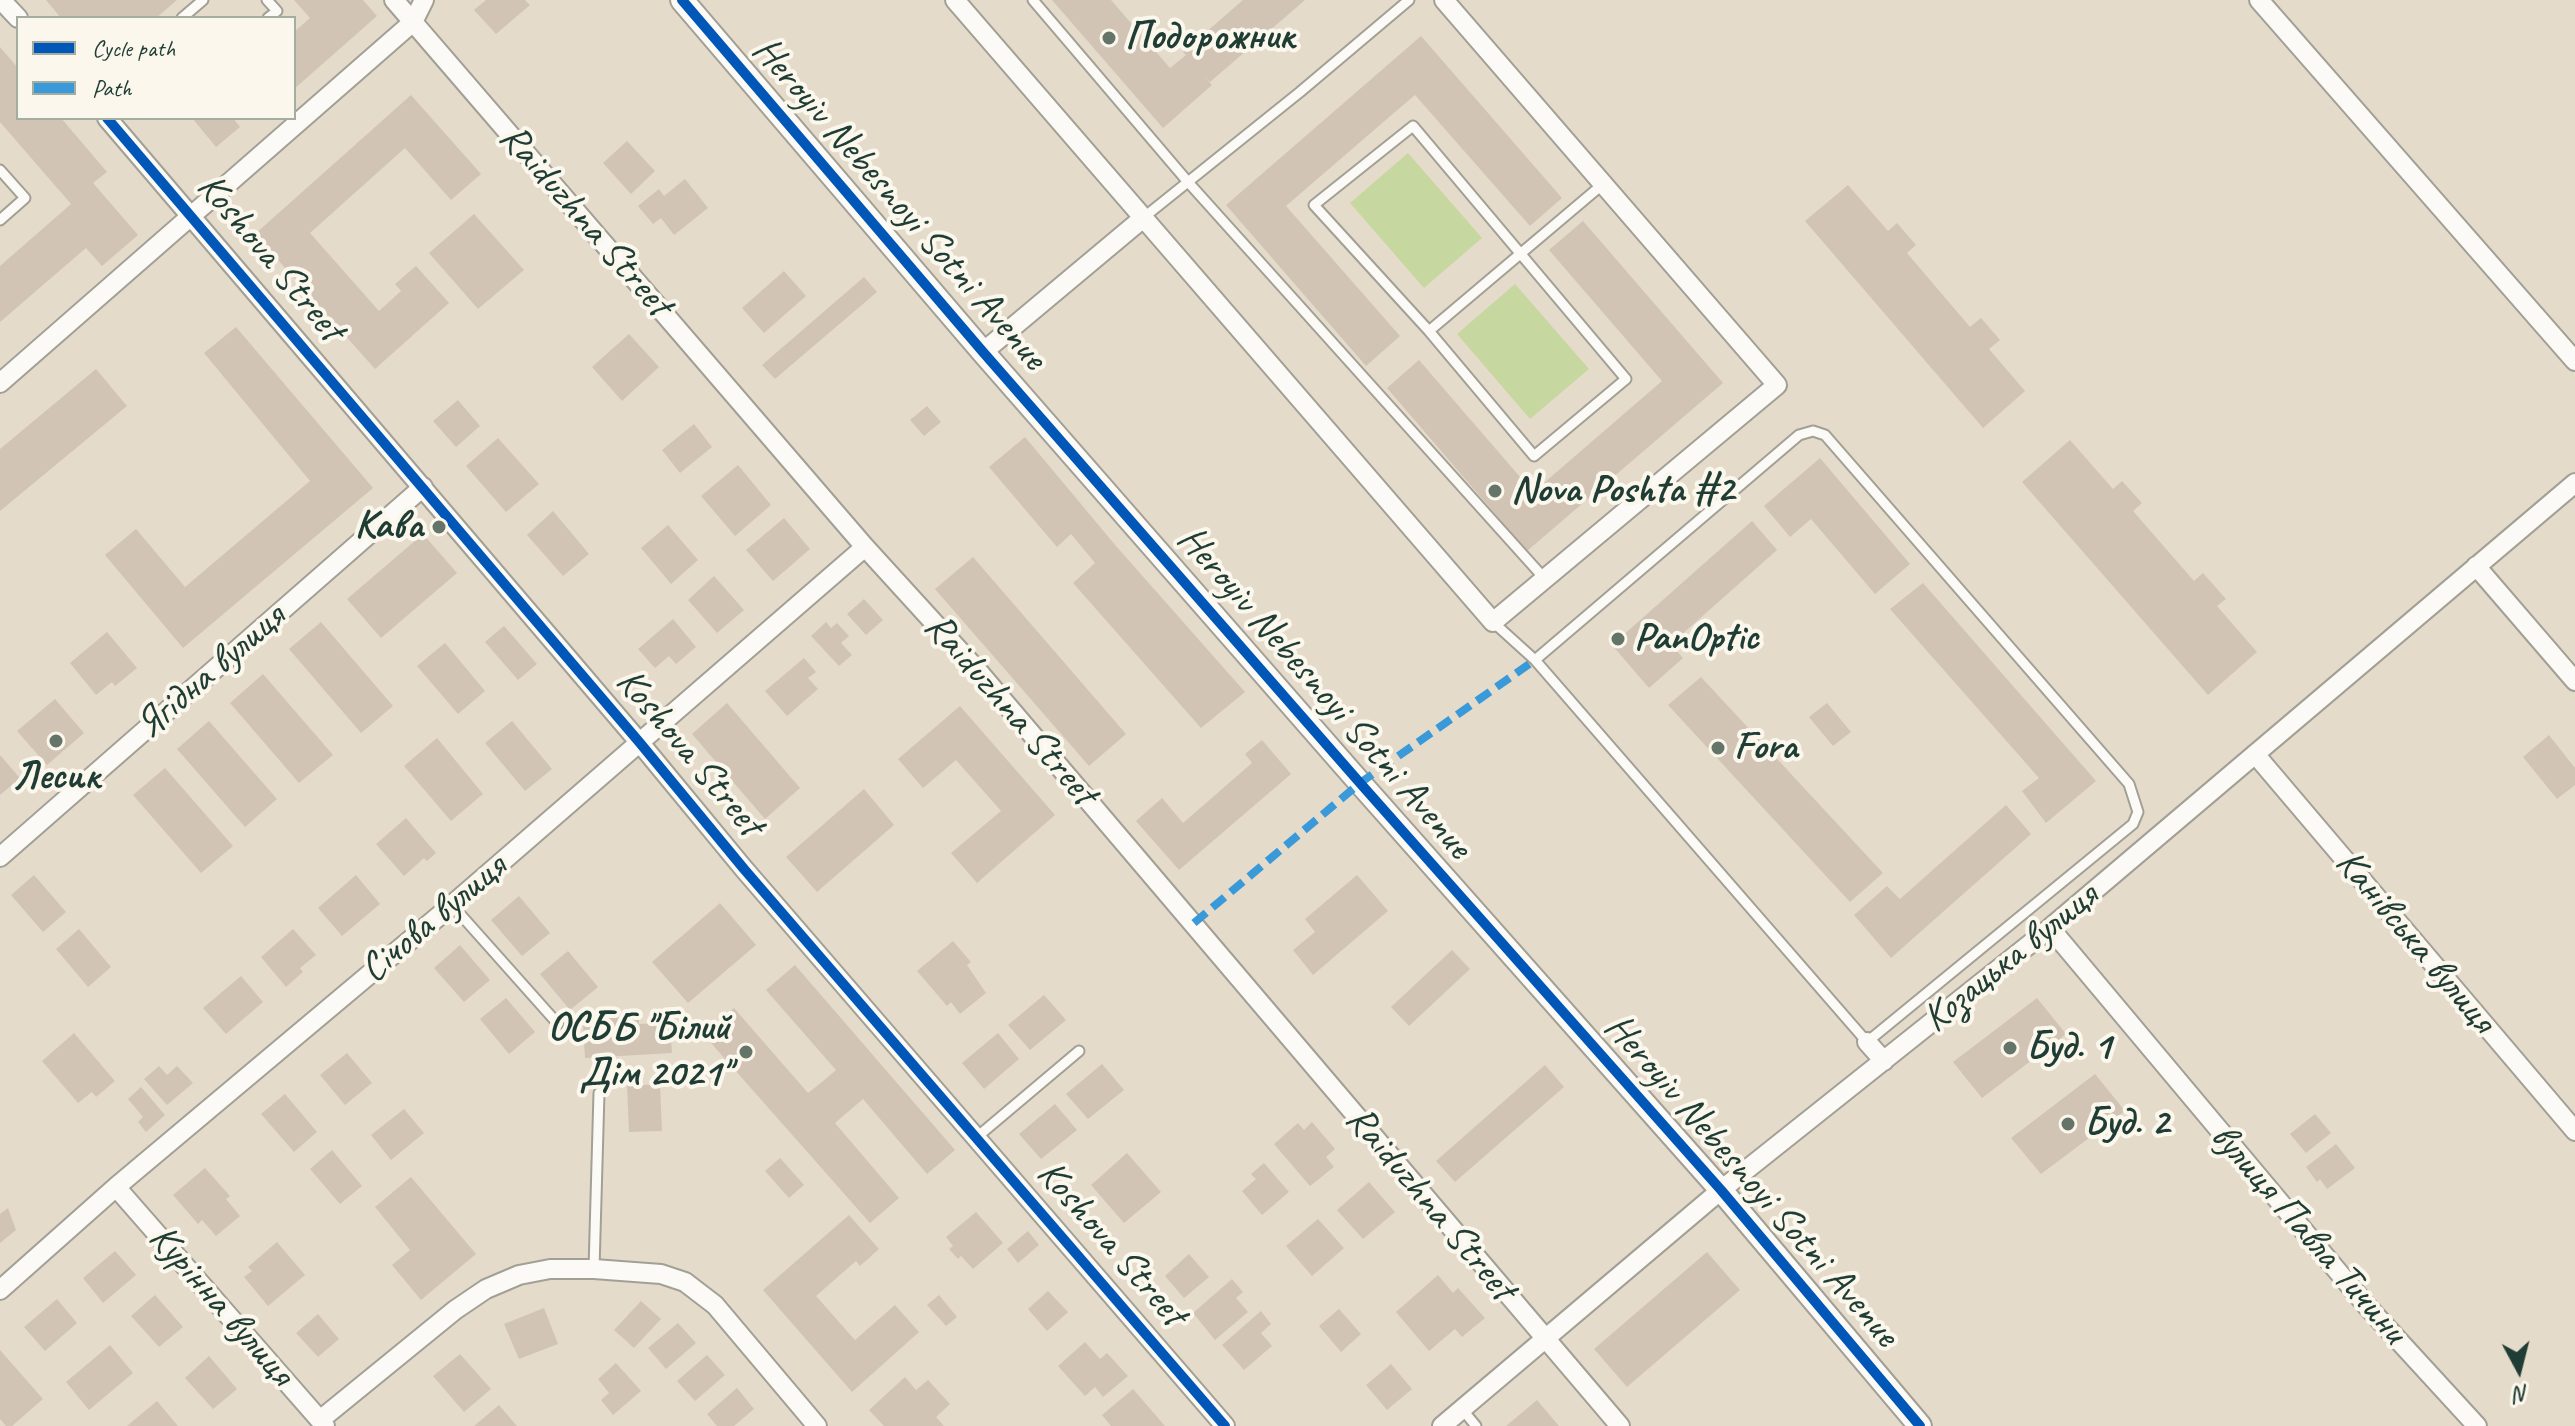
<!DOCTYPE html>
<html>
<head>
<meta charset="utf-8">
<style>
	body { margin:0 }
	#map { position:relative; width:2575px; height:1426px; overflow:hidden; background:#e5dbca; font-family:Caveat,sans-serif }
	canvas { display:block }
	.legend { position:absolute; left:16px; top:16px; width:280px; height:104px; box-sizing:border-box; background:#fbf7ec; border:2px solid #a3ada2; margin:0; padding:10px 14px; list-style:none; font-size:24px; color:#1f3d34 }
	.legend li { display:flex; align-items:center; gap:16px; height:40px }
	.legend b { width:40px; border:2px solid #a3ada2 }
	.north { position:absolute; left:2479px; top:1330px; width:80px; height:80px; -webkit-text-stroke:6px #fbf7ec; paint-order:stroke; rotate:173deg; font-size:22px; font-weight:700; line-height:32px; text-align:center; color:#1f3d34 }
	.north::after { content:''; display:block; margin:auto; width:28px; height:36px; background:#1f3d34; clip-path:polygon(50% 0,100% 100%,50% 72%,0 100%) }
</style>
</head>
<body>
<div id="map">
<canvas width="2575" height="1426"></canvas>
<ul class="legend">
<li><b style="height:10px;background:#0057b8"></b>Cycle path</li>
<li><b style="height:10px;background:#3a99d8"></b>Path</li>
</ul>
<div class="north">N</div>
</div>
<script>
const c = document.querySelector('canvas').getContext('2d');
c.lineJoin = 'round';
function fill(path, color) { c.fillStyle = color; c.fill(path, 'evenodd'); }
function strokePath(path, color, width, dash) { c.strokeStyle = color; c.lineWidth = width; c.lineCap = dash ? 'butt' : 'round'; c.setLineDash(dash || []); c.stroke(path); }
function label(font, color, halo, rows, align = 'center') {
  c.font = font + ' Caveat,sans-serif'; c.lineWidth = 8; c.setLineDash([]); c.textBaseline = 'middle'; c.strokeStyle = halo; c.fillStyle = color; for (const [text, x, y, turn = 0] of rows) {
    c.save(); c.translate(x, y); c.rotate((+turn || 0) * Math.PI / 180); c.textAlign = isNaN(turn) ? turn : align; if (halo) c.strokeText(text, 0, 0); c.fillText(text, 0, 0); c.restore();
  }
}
fill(new Path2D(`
	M1408 153 1482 238 1424 288 1350 203Z
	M1515 284 1589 369 1530 419 1457 334Z`), '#c7d7a0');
fill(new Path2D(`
	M46 0H177L156 18H61Z
	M294 0H363L377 16 294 89V32L310 18Z
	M486 0H525L530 5 496 34 474 10Z
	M1052 0H1111L1170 68 1186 55 1183 52 1243 0H1305L1210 82 1203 75 1212 85 1163 128Z
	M1421 36 1562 198 1530 226 1415 95 1395 112 1286 206 1400 336 1366 366 1226 205Z
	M0 47 18 68V118H61L107 172 93 183 138 235 102 266 86 248 0 322V266L71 204 0 122Z
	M411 95 481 174 451 200 405 148 310 233 379 311 401 291 395 284 416 266 449 303 375 369 255 234Z
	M192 118H233L240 127 216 147Z
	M627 141 655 171 631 194 603 163Z
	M685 179 708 208 674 235 661 218 653 224 638 206 659 189 664 196Z
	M1848 185 1888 231 1897 223 1916 245 1907 253 1970 327 1981 318 2000 340 1989 349 2025 391 1983 428 1805 221Z
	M474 214 524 270 478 309 429 253Z
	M1583 221 1723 383 1527 551 1387 388 1419 360 1533 492 1545 482 1662 381 1549 250Z
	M784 271 806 296 764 333 742 308Z
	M864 277 877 292 775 379 762 365Z
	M236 327 373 488 183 648 105 555 136 529 185 587 310 481 204 353Z
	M629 334 659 367 622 401 592 367Z
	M96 369 127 406 0 511V449Z
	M458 400 480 426 456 447 433 421Z
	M927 406 941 422 924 436 910 420Z
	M694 424 712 447 680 473 662 450Z
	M1025 437 1116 546 1245 692 1201 728 1073 583 1095 563 1071 534 1057 547 989 467Z
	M498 438 539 484 506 512 466 466Z
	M2070 440 2113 489 2122 481 2142 503 2133 511 2194 581 2203 573 2226 599 2217 606 2257 652 2208 695 2022 482Z
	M1820 458 1910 564 1875 594 1811 519 1790 537 1764 506Z
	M738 465 771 505 735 536 701 496Z
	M553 511 589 554 563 576 527 535Z
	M784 518 810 549 773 581 746 550Z
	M1752 521 1777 550 1671 644 1683 658 1649 688 1612 645Z
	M668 525 698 560 671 584 641 548Z
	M423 534 457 573 381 638 347 599Z
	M973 557 1126 734 1089 766 935 589Z
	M714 576 744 610 717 633 688 600Z
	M1923 583 2096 781 2046 823 2022 791 2039 778 1890 609Z
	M864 599 883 620 866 635 847 614Z
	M673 619 696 647 676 664 669 656 655 668 638 649Z
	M321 622 393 706 361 733 289 649Z
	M826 622 831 628 837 623 849 636 841 643 852 655 839 666 811 636Z
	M504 626 537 664 518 680 485 642Z
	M107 632 137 668 115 686 112 682 96 695 70 663Z
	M445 643 485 691 458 714 417 666Z
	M804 658 816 672 808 678 818 689 787 716 765 691Z
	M263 674 333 755 299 783 230 703Z
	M1701 677 1883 873 1850 902 1668 705Z
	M55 699 84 733 47 765 17 731Z
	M727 703 800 788 765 819 692 734Z
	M1827 703 1851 732 1833 746 1809 717Z
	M960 706 1055 815 977 883 951 853 1001 811 956 760 923 788 898 759Z
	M209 721 277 799 245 827 177 749Z
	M512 721 552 769 525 791 485 743Z
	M2549 735 2575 768V785L2557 799 2523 757Z
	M437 738 483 794 451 821 404 766Z
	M1262 740 1291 774 1179 870 1136 821 1162 798 1183 823 1252 763 1245 754Z
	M0 755 20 778 0 795Z
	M165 768 233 846 201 873 133 795Z
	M864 789 894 825 817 892 786 857Z
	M2006 805 2031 834 1891 958 1854 915 1887 886 1900 899Z
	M406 818 436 853 427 861 424 858 404 876 376 844Z
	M34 875 66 912 43 932 11 895Z
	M356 875 380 904 342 936 318 908Z
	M1357 875 1388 911 1313 975 1293 950 1315 932 1305 919Z
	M519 896 550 933 522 956 491 920Z
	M720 903 756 945 688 1003 652 962Z
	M79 929 111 967 88 987 56 949Z
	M293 929 316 955 300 968 303 972 286 987 261 957Z
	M953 941 971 962 967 965 986 993 960 1014 951 1002 947 1006 917 971Z
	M460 945 490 980 464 1002 434 968Z
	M1452 950 1470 969 1409 1026 1391 1007Z
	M568 951 598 987 570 1010 540 974Z
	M795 965 955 1150 927 1174 863 1099 835 1123 899 1198 870 1223 704 1035 734 1008 808 1093 822 1082 836 1070 766 990Z
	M241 976 263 1002 226 1034 203 1008Z
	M1044 995 1066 1020 1030 1050 1008 1025Z
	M506 998 535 1032 509 1054 480 1019Z
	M2037 998 2066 1034 1982 1098 1953 1062Z
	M639 1013V1024L670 1022 672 1053 585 1058 583 1025 601 1024 600 1015Z
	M74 1033 115 1081 96 1097 92 1092 78 1103 42 1061Z
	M998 1033 1019 1059 984 1089 962 1063Z
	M347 1053 372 1083 345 1105 320 1075Z
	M1102 1064 1124 1090 1088 1119 1066 1094Z
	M1545 1065 1564 1087 1455 1182 1436 1161Z
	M159 1066 167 1075 177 1066 193 1083 167 1105 144 1079Z
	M2095 1074 2125 1111 2041 1174 2011 1138Z
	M660 1084 662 1131 629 1132 627 1086Z
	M141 1087 165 1115 146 1132 138 1122 143 1117 128 1099Z
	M285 1094 317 1132 294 1152 261 1114Z
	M1055 1104 1077 1130 1041 1159 1019 1134Z
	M404 1109 424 1133 391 1160 371 1135Z
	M2315 1114 2331 1133 2306 1153 2290 1134Z
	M1312 1122 1335 1149 1326 1157 1334 1167 1310 1186 1274 1144 1298 1123 1304 1130Z
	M2336 1144 2355 1168 2327 1189 2320 1179 2317 1182 2306 1167Z
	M332 1150 362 1186 340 1204 310 1169Z
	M1127 1153 1161 1192 1124 1223 1091 1185Z
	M780 1158 804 1185 789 1198 765 1171Z
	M1264 1163 1289 1192 1262 1215 1242 1191 1256 1179 1251 1174Z
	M205 1168 230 1196 226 1199 240 1216 216 1236 202 1220 198 1224 173 1195Z
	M411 1177 476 1254 421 1300 392 1265 410 1250 375 1207Z
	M1369 1182 1395 1212 1363 1239 1337 1210Z
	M8 1208 16 1230 0 1243V1214Z
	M976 1212 1003 1243 973 1269 961 1256 958 1259 949 1249 953 1246 946 1237Z
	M849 1215 879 1249 860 1266 856 1261 816 1296 855 1340 895 1305 919 1332 852 1392 763 1290Z
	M1318 1219 1344 1248 1312 1276 1286 1246Z
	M1028 1231 1039 1245 1018 1263 1007 1249Z
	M277 1242 305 1275 268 1306 244 1277 252 1271 248 1267Z
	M115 1251 136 1275 103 1303 83 1278Z
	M1707 1252 1740 1290 1627 1387 1594 1349Z
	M1189 1254 1209 1277 1184 1298 1165 1276Z
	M1438 1275 1453 1293 1458 1288 1485 1318 1462 1337 1455 1329 1429 1351 1396 1312Z
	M1232 1279 1243 1292 1236 1298 1248 1312 1215 1340 1193 1313Z
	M1048 1291 1068 1312 1047 1331 1028 1309Z
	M155 1295 183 1327 159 1347 131 1316Z
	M939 1295 957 1317 946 1326 927 1305Z
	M57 1299 77 1323 45 1351 24 1327Z
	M641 1301 661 1319 634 1348 614 1330Z
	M544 1308 558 1344 519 1359 504 1324Z
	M1339 1309 1361 1334 1341 1352 1319 1326Z
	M1261 1311 1271 1324 1261 1333 1272 1346 1244 1370 1222 1345Z
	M318 1314 339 1339 318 1357 296 1333Z
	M678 1323 696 1343 666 1369 648 1348Z
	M1085 1342 1100 1359 1107 1353 1128 1376 1103 1397 1095 1387 1085 1396 1058 1366Z
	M110 1345 133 1373 89 1410 66 1382Z
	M0 1350 43 1399 12 1426H6L0 1419Z
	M460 1354 491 1389 464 1412 433 1376Z
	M707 1355 725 1375 695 1401 677 1381Z
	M209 1356 237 1389 213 1409 185 1378Z
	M616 1363 641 1391 613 1415 601 1400 609 1393 598 1379Z
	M1391 1364 1412 1389 1387 1410 1366 1385Z
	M905 1377 916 1390 928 1380 950 1404 936 1417 944 1426H884L869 1410Z
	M737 1388 754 1409 734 1426H717L707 1414Z
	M1133 1389 1165 1426H1111L1102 1415Z
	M1537 1400 1559 1426H1506Z
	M157 1401 178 1426H127Z
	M499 1405 517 1426H474Z`), '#d1c4b5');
const service = new Path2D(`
	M267 0 277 11 268 18
	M1033 0 1188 182 1544 578
	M182 18 203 0
	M0 170 25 198 0 220
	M1143 218 1300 92 1409 0
	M1429 331 1314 205 1413 126 1626 379 1534 456 1429 331 1603 184
	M1493 622 1535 660 1867 1042 2133 824 2138 812 2129 784 1825 435 1813 431 1799 435 1535 660
	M452 905 558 1024
	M977 1137 1079 1051
	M594 1269 599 1093
	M1462 1409 1476 1426`);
const minor = new Path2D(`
	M1 0 18 18
	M394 0 865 547 978 671 1620 1426
	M955 0 1493 622 1777 385 1444 0
	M2259 0 2575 361
	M107 118 640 743 744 869 1225 1426
	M983 352 1142 219
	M0 383 413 22 424 0
	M2476 566 2575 681
	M2255 754 2575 1131
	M0 857 423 487
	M2050 928 2366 1305 2477 1426
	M1867 1042 1884 1061
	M116 1187 325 1426
	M0 1290 116 1187 452 905 865 547
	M320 1420 455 1310 486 1289 519 1275 550 1269H594L661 1274 685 1282 715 1305 817 1426
	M1442 1426 1721 1190 2050 928 2575 483`);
const tertiary = new Path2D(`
	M682 0 983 352 1360 783 1721 1190 1920 1426`);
strokePath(service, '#a2a095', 13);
strokePath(minor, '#a2a095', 22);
strokePath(tertiary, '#a2a095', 26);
strokePath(service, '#fbfaf7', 9);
strokePath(minor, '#fbfaf7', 18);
strokePath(tertiary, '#fbfaf7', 22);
strokePath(new Path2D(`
	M1194 923 1360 783 1535 660`), '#3a99d8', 8, [16, 8]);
strokePath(new Path2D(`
	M682 0 983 352 1360 783 1721 1190 1920 1426
	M107 118 640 743 744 869 1225 1426`), '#0057b8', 10);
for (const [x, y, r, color] of [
	[1109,38,8,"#647468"],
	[1495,491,8,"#647468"],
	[439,527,8,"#647468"],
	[1618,639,8,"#647468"],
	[56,741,8,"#647468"],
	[1718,748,8,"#647468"],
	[2010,1048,8,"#647468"],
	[746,1052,8,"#647468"],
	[2068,1124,8,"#647468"]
]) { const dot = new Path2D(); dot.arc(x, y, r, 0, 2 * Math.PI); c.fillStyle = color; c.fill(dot); strokePath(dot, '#fbf7ec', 3); }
label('bold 40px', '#1f3d34', '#fbf7ec', [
	["Подорожник",1125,38],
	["Nova Poshta #2",1511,491],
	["Кава",423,527,"right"],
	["PanOptic",1634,639],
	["Fora",1734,748],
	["Лесик",56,778,"center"],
	["ОСББ \"Білий",730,1029,"right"],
	["Дім 2021\"",730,1075,"right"],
	["Буд. 1",2026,1048],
	["Буд. 2",2084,1124]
], 'left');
label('40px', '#1f3d34', '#fbf7ec', [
	["Heroyiv Nebesnoyi Sotni Avenue",899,204,49],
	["Raiduzhna Street",585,221,49],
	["Koshova Street",270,258,50],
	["Ягідна вулиця",211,672,-41],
	["Heroyiv Nebesnoyi Sotni Avenue",1324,693,49],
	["Raiduzhna Street",1010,710,49],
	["Koshova Street",689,753,50],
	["Січова вулиця",434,919,-40],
	["Канівська вулиця",2415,942,50],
	["Козацька вулиця",2011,958,-39],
	["Heroyiv Nebesnoyi Sotni Avenue",1751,1181,49],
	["Raiduzhna Street",1430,1204,50],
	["вулиця Павла Тичини",2308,1234,49],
	["Koshova Street",1111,1244,49],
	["Курінна вулиця",221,1306,49]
]);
</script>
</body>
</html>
